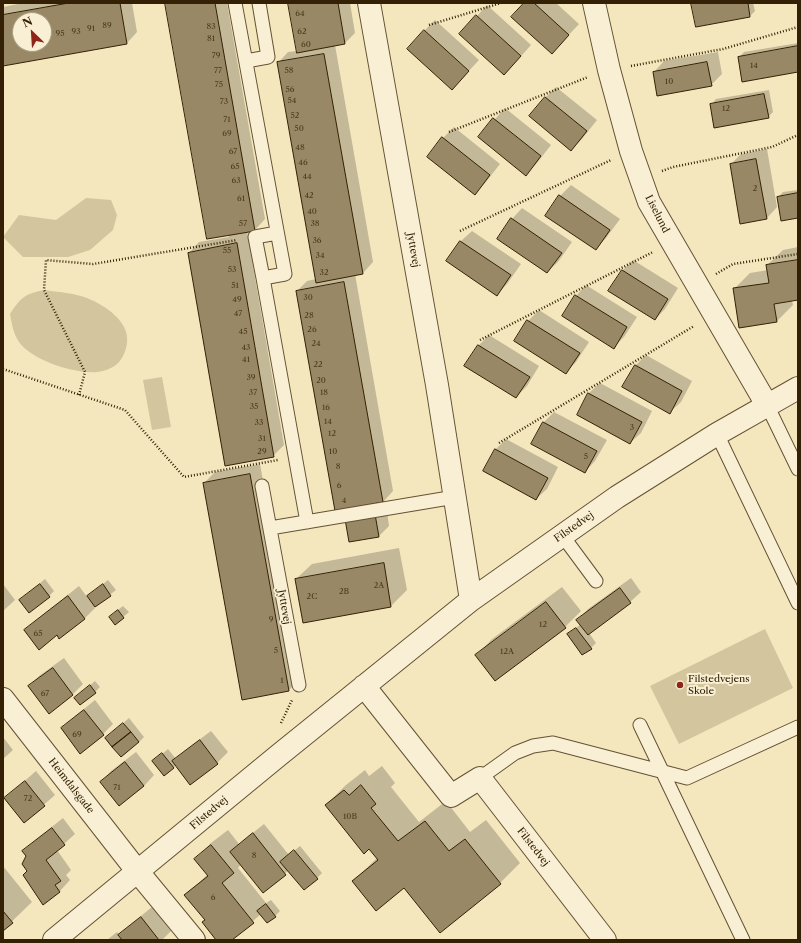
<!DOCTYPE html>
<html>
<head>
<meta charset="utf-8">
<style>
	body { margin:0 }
	#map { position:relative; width:801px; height:943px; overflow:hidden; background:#f4e7bd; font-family:"Libre Caslon Text",serif }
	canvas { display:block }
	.frame { position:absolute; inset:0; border:4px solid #342105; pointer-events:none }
	.north { position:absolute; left:12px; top:12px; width:40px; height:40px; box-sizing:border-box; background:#f8efd4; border:1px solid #aa9d81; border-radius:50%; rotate:335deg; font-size:11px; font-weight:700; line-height:16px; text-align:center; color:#342105 }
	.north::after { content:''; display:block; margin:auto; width:14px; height:18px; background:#8f2418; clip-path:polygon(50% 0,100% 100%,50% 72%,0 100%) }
</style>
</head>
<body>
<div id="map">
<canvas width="801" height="943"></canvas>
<div class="frame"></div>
<div class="north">N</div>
</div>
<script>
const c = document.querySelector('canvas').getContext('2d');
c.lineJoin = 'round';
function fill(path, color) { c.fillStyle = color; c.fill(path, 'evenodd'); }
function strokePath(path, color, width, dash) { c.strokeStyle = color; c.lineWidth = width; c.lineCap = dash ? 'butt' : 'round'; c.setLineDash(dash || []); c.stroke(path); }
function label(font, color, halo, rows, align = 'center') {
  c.font = font + ' "Libre Caslon Text",serif'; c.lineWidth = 4; c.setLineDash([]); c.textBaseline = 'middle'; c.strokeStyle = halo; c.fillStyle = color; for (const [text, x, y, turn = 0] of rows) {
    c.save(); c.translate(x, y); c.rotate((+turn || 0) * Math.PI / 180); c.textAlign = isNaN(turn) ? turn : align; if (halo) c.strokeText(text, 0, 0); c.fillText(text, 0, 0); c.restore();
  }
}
fill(new Path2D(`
	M86 198 111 200 117 215 113 230 90 250 68 257H23L3 237 19 215 56 220Z
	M44 290C58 292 74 293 87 298 104 305 130 321 127 343 126 350 123 359 117 364 114 367 107 370 103 371 82 377 32 361 19 342 13 333 12 324 10 314 21 297 25 294 44 290Z
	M162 377 171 427 152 430 143 380Z
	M765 629 793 688 679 744 650 686Z`), '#d3c59e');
fill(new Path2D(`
	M23 3H132L137 32 127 43 3 65V7ZM20 20H44V44H20Z
	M166 3H227L265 219 255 230 247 231 284 445 273 456 189 253 199 242 229 237Z
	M289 3H350L355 33 345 43 335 45 373 262 363 273 355 274 393 491 383 502 297 291 307 281 316 279 278 63 288 52 297 51Z
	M525 3H556L579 24 562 42Z
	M693 3H753L755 11 750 16Z
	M487 5 531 45 515 63 477 16Z
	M435 20 479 60 452 89 424 31Z
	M798 43V71L739 57 744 52Z
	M718 52 722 74 711 85 654 72 664 61Z
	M556 87 597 120 582 139 571 150 545 98Z
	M769 90 773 112 768 117 711 105 716 99Z
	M505 108 551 145 536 164 526 174 479 137Z
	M454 127 500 164 485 183 475 194 443 138Z
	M767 149 777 207 767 218 731 164 741 154Z
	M571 185 620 219 606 238 596 249 560 196Z
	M798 190V217L778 197 783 192Z
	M522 208 572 242 558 262 547 272 512 219Z
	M472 231 521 264 507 284 496 295 447 261 461 241Z
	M798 247V299L792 300 793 305 777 321 740 327 734 289 750 273 768 270 767 265 783 250Z
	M633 260 678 288 665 309 655 319 610 291 623 270Z
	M586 285 637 317 624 337 613 348 576 296Z
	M539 310 589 342 576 362 566 372 515 341 528 321Z
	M489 335 539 366 527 386 516 397 466 365 479 345Z
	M646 355 692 381 681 402 670 412 635 366Z
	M600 383 652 411 641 433 630 443 578 414 589 393Z
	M554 412 607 440 595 461 585 472 532 443 544 422Z
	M506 439 558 467 547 489 536 499 496 449Z
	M260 464 299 680 289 690 204 483 215 472Z
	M386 504 389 526 379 536 350 541Z
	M399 548 407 590 391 606 303 622 296 579 312 564Z
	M631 578 641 592 630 602 589 633 596 643 591 648 568 634 581 624 578 620 588 609Z
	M45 579 54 591 49 596 20 600Z
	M108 580 116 590 94 607 95 608 85 618 59 637 57 634 25 630 36 620 79 586 87 597Z
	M3 584 15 600 3 611Z
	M562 587 581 611 565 627 477 655 492 639Z
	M123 606 129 612 115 624V612Z
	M64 658 83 684 73 694 49 712 29 686 39 676Z
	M95 681 100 687 95 692 75 698Z
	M95 700 113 724 103 734 62 728 73 718Z
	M129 718 144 737 139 742 106 738Z
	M211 731 228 752 217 763 176 765 173 768 154 761 168 749 176 759 184 751Z
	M3 737 13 750 3 759Z
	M136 752 154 775 144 786 119 805 101 782 111 771Z
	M382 766 395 783 391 787 419 822 446 801 470 832 486 820 520 863 500 883 404 887 353 881 377 858 370 848 326 805 346 785 365 770 369 776Z
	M36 771 55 795 24 822 5 798Z
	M63 818 75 834 57 850 71 870 66 875 70 880 60 891 43 904 28 871 27 856 24 851 34 841Z
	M264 824 289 855 300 846 322 873 317 878 289 870 264 892 241 864 238 868 266 903 271 900 280 911 275 916 261 914 231 940H218L206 920 186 895 208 874 196 859 211 843 228 830 239 844Z
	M3 866 32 902 3 930Z
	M152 907 171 931 162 940H107L117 932 120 935 130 925Z`), '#0003');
const building = new Path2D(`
	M69 3H120L127 44 3 66V15ZM20 20H44V44H20Z
	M165 3H215L255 231 207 239Z
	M288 3H338L345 44 297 53Z
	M524 3H534L569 35 552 54 511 17Z
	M691 3H748L750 17 696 27Z
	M476 15 521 56 504 75 459 34Z
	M424 30 469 71 452 90 407 49Z
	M798 46V72L742 82 738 57Z
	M324 54 363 274 316 283 277 62Z
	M707 62 712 86 657 96 653 72Z
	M764 94 769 118 714 128 710 104Z
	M545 97 587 131 571 151 529 116Z
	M493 118 541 156 526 176 478 137Z
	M442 137 490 175 475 195 427 157Z
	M756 159 767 219 740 224 730 164Z
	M798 193V218L781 221 777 197Z
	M559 195 610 230 596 250 545 216Z
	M511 218 562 253 547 273 497 239Z
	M460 241 511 275 497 296 446 261Z
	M237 243 274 457 225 466 188 253Z
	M798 260V300L774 304 777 322 739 328 733 288 769 283 766 265Z
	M622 270 668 299 655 320 608 291Z
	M344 282 383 502 335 511 296 291Z
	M575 295 627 327 614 349 562 316Z
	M527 320 580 353 566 374 514 341Z
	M478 345 530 377 516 398 464 366Z
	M635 365 682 391 670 414 622 387Z
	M588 393 642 422 630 444 577 415Z
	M543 422 597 451 585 473 531 444Z
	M495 449 548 478 536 500 483 471Z
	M250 474 289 691 242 700 203 483Z
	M375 514 379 537 349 542 345 519Z
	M384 563 391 607 303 623 295 579Z
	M40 584 50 597 29 613 19 600Z
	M103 584 111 596 95 607 87 596Z
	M620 588 631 603 588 635 576 620Z
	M68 596 85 619 59 639 57 635 39 650 24 630Z
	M546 602 566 628 495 681 475 655Z
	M118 610 124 618 115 625 109 617Z
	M576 628 592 649 582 655 567 634Z
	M53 668 73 695 49 714 28 686Z
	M90 685 96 693 80 705 74 698Z
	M84 710 104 735 80 754 61 728Z
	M123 723 131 732 112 747 105 738Z
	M131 732 139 742 121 757 112 747Z
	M200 740 218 764 190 785 172 761Z
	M162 753 174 768 164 776 152 761Z
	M125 762 144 786 119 806 100 782Z
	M25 781 45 806 24 823 4 798Z
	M361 785 376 804 371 808 398 841 425 821 449 851 465 839 501 884 440 933 404 888 376 911 352 881 378 860 369 849 364 854 325 805 344 790 349 795Z
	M52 828 65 845 46 860 61 881 55 885 60 892 43 905 23 875 27 871 22 864 26 856 22 851Z
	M253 833 286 875 263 893 230 852Z
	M211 845 234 873 222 883 254 923 232 940H216L202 922 205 920 184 895 208 876 194 859Z
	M294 850 318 879 304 890 280 862Z
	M266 904 276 917 267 923 257 911Z
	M3 911 13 923 3 931Z
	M141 917 159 940H122L118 935Z`);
fill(building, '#988865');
strokePath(building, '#342105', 1);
const lane = new Path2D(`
	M235 3 285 274 263 278 307 522
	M246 61 268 57 259 3
	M263 278 255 237 277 233
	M767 405 798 469
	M717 434 798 603
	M262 486 299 685
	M270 528 455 497
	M562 535 596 581
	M640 725 743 940
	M480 778 515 753 533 746 553 743 687 778 798 727`);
const street = new Path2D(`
	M369 3 437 385 471 600
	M594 3 609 70 631 151 649 202 767 405
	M364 686 451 796 480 778 605 940
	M3 699 138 872 194 940
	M54 940 279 755 471 600 617 497 717 434 798 388`);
strokePath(lane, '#645233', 15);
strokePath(street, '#645233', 24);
strokePath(new Path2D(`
	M429 25 501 3
	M631 66 723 49 798 27
	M449 132 588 77
	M662 171 673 167 772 147 798 135
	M460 231 611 160
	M716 274 733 264 798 254
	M480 340 653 252
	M3 369 125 410 184 477 278 460
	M79 395 85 372 44 290 46 260 93 264 237 240
	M499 443 694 326
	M281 723 292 700`), '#342105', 2.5, [1, 2]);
strokePath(lane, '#f8efd4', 13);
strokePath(street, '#f8efd4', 22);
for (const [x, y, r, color] of [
	[680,685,4,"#8f2418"]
]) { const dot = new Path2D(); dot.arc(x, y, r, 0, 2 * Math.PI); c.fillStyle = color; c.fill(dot); strokePath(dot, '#f8efd4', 1.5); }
label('8px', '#4d3b1d', null, [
	["64",300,14],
	["89",107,26],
	["83",211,27],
	["91",91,29],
	["93",76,32],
	["62",302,32],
	["95",60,34],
	["81",211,39],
	["60",306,45],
	["79",216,56],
	["14",754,66],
	["77",218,71],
	["58",289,71],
	["10",669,82],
	["75",219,85],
	["56",290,90],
	["54",292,101],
	["73",224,102],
	["12",726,109],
	["52",295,116],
	["71",227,120],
	["50",299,129],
	["69",227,134],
	["48",300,148],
	["67",233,152],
	["46",303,163],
	["65",235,167],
	["44",307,177],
	["63",236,181],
	["2",755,189],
	["42",309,196],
	["61",241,199],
	["40",312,212],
	["57",243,224],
	["38",315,224],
	["36",317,241],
	["55",227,251],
	["34",320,256],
	["53",232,270],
	["32",324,273],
	["51",235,286],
	["30",308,298],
	["49",237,300],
	["47",238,314],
	["28",309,316],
	["26",312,330],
	["45",243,332],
	["24",316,344],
	["43",246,348],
	["41",246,360],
	["22",318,365],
	["39",251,378],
	["20",321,381],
	["37",253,393],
	["18",324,393],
	["35",254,407],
	["16",326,408],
	["14",328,422],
	["33",259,423],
	["3",632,428],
	["12",332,434],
	["31",262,439],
	["29",262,452],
	["10",333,452],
	["5",586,457],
	["8",338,467],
	["6",339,486],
	["4",344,501],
	["2A",379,586],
	["2B",344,592],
	["2C",312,597],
	["9",271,620],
	["12",543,625],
	["65",38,634],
	["5",276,651],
	["12A",507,652],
	["1",282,681],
	["67",45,694],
	["69",77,735],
	["71",117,788],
	["72",28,799],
	["10B",350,817],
	["8",254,856],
	["6",213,898]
]);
label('10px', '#342105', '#f8efd4', [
	["Liselund",657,214,63],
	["Jyttevej",413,250,80],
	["Filstedvej",574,527,-35],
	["Jyttevej",284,607,80],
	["Heimdalsgade",71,786,52],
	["Filstedvej",209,813,-40],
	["Filstedvej",533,847,52]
]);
label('10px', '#342105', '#f8efd4', [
	["Filstedvejens",688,679],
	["Skole",688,691]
], 'left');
</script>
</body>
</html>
